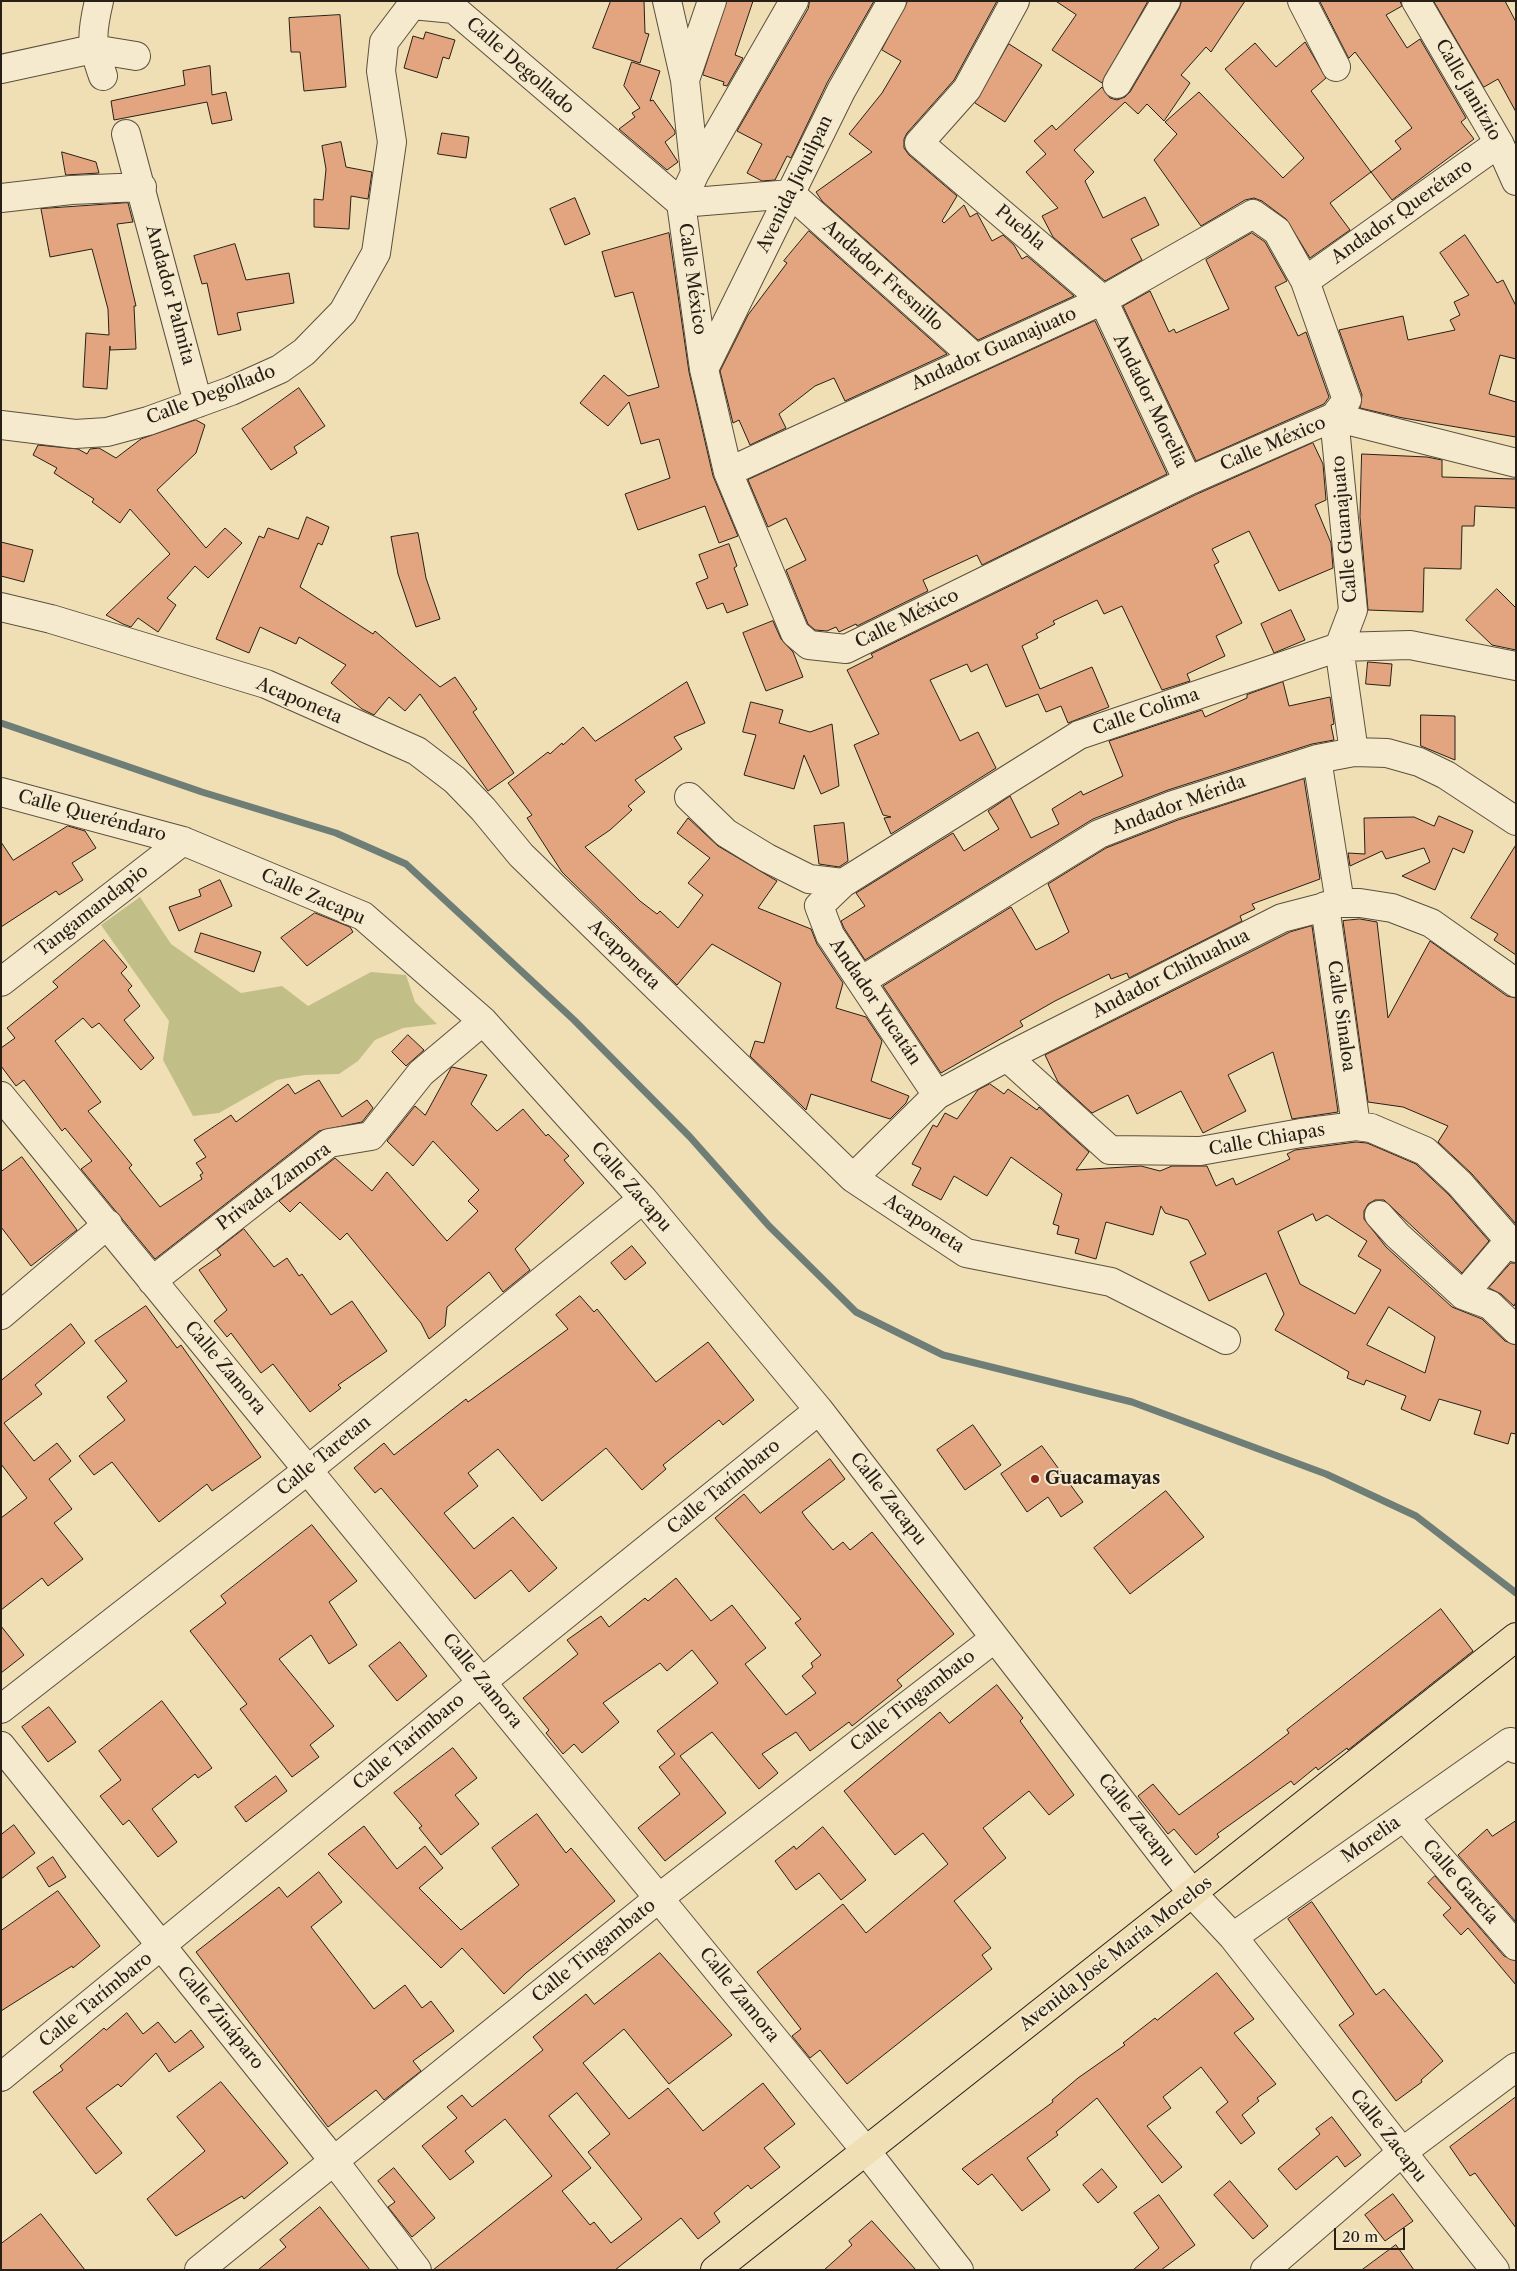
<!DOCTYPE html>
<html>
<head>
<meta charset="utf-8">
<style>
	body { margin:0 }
	#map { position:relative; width:1517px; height:2271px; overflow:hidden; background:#f0deb4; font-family:"Libre Caslon Text",serif }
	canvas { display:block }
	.frame { position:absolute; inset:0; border:2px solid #282017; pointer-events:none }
	.scale { position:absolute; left:1334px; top:2228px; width:71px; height:22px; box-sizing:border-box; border:2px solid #282017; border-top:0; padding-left:6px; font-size:15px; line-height:18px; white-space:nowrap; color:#282017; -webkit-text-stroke:4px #f5eace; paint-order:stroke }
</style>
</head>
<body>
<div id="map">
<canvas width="1517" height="2271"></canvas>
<div class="frame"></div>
<div class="scale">20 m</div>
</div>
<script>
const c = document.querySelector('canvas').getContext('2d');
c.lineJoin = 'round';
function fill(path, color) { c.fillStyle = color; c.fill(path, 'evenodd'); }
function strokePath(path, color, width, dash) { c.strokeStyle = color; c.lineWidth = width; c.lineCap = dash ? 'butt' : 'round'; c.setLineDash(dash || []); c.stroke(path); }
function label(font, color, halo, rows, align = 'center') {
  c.font = font + ' "Libre Caslon Text",serif'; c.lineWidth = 4; c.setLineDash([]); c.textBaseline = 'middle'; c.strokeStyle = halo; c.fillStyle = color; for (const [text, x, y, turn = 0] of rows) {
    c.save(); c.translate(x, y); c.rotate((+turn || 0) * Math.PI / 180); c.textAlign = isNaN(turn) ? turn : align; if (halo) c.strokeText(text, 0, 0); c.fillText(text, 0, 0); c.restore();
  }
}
fill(new Path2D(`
	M140 897 171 944 241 993 282 986 308 1006 371 972 406 975 415 1002 437 1024 403 1028 375 1040 358 1061 339 1074 305 1075 277 1080 219 1113 193 1116 163 1060 169 1021 101 925Z`), '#c1bf87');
strokePath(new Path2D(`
	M1 723 202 792 336 833 406 864 574 1020 690 1137 769 1226 856 1312 943 1355 1132 1402 1326 1474 1416 1516 1516 1593`), '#6e7d76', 7);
const building = new Path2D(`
	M611 1H644L645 33 649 34 640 63 593 48Z
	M727 1H753L735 55 743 58 727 86 723 85 724 82 703 75Z
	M810 1H874L827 83 791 158 787 156 775 180 762 181 747 173 762 144 737 131 808 9Z
	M908 1H997L954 80 907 133 904 139V148L909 155 957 196 942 221 944 223 964 205 970 217 977 213 992 241 1003 235 1014 245 1022 259 1027 256 1074 296 978 340 822 201 816 192 872 152 849 134 882 93 901 61 882 50Z
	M1056 1H1148L1102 83 1052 50 1076 15Z
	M1182 1H1245L1211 52 1206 47 1181 75 1190 83 1164 121 1147 104 1138 114 1125 102 1074 150 1094 172 1085 181 1103 218 1145 197 1159 225 1131 239 1142 260 1105 281 1053 237 1042 216 1058 208 1026 172 1046 154 1034 141 1052 125 1056 130 1102 87 1110 98 1117 100 1125 97 1130 92 1179 9Z
	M1320 1H1400L1402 6 1386 15 1407 48 1420 39 1466 118 1461 122 1474 139 1392 200 1371 172 1330 203 1350 230 1310 258 1286 219 1262 201 1254 198 1245 200 1201 226 1154 160 1177 134 1165 122 1199 92 1283 178 1304 158 1225 69 1255 43 1276 67 1305 42 1326 78 1311 91 1371 172 1401 149 1395 141 1412 128 1355 52 1349 58Z
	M1434 1H1505L1516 22V112L1498 79 1484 87Z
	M340 15 346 87 304 91 300 52H291L289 18Z
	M426 32 455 40 449 59 443 57 437 78 404 68 413 36 423 39Z
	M1009 44 1042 65 1005 122 975 103Z
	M632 62 660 71 650 101 653 100 675 131V134L665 142 678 162 667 170 619 129 635 117 632 113 640 108 624 86Z
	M210 66 212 95 226 92 232 120 212 124 207 102 114 120 111 101 185 85 183 71Z
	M442 133 469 137 466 158 438 154Z
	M341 142 346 167 372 172 368 199 351 196 349 229 314 227V199L323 200 326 169 322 146Z
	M62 152 96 162 99 173 66 175Z
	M575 198 590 234 565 245 550 209Z
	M128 203 133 222 117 224 136 306H134L136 349 110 350V346L107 389 83 387 86 333 109 335 108 309 92 249 50 257 41 209Z
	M809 231 947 354 845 401 834 378 815 386 779 414 786 428 750 445 739 420 733 423 720 371 748 315 787 263 784 261Z
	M669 233 689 372 713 476 738 536 719 543 705 506 638 530 625 494 670 478 659 439 641 444 629 402 608 426 580 403 604 375 628 396 659 387 633 292 615 297 602 252Z
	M1252 233 1265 242 1287 281 1275 287 1298 336 1306 332 1329 397 1324 404 1196 461 1123 306 1150 291 1169 332 1174 329 1176 333 1229 309 1206 260Z
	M1465 235 1497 283 1503 280 1516 306V359L1500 355 1489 394 1516 402V437L1403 418 1360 408 1362 395 1339 330 1403 316 1408 340 1455 330 1450 320 1460 315 1454 302 1469 295 1440 253Z
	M235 244 246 280 289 273 294 303 237 313 241 330 218 335 207 283 202 284 194 256Z
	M1095 321 1167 474 982 565 977 555 923 580 928 591 857 626 856 624 839 632 836 627 827 631 815 630 808 624 786 570 806 560 786 518 768 527 748 480Z
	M299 388 325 426 294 447 297 453 271 470 242 429Z
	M196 420 205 425 196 453 157 490 206 548 225 528 242 543 208 578 195 566 167 598 176 605 158 632 138 618 131 627 123 624 106 615 170 554 130 509 120 523 92 502 94 499 54 473 57 468 33 455 38 445 78 449 87 454 90 449 99 448 116 458 141 439Z
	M1313 443 1323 464 1326 500 1315 505 1331 543 1333 568 1279 591 1249 531 1212 549 1219 562 1214 565 1242 623 1216 636 1225 656 1187 674 1190 681 1162 690 1122 606 1104 614 1097 600 1053 621 1055 624 1036 634 1038 638 1022 646 1040 689 1092 667 1109 707 1068 723 1061 706 1046 712 1038 694 1006 707 987 664 971 672 967 664 930 680 960 741 978 732 996 768 891 834 884 818 891 817 883 815 854 745 879 734 847 670 873 657 871 654 1195 495Z
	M1362 454 1427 457 1442 460V477L1516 479V508L1475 506 1474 526H1462L1461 569 1424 568 1423 612 1368 610 1360 517Z
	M307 517 329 527 322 545 318 543 300 587 373 634 375 631 440 687 455 677 477 709 473 712 514 773 488 791 420 694 405 711 389 697 374 715 362 709 331 683 346 665 299 637 296 644 260 627 249 653 216 639 259 536 264 538 268 528 298 539Z
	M418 533 426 578 440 619 416 627 398 574 391 537Z
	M1 542 33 550 24 582 1 576Z
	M729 544 737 566 734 568 748 605 727 613 723 603 707 609 696 583 708 578 699 555Z
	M1497 589 1516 608V650L1492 645 1466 620Z
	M1291 610 1305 640 1274 653 1261 624Z
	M773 621 781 639 793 652 803 677 766 691 743 633Z
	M1368 662 1392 664 1390 686 1366 684Z
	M687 682 705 723 674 737 682 749 635 780 645 792 628 806 632 810 610 830 585 847 640 901 657 914 660 911 678 928 703 895 688 883 710 858 677 833 688 818 718 846 777 881 758 908 811 929 817 944 843 983 836 1008 866 1017 882 1041 871 1081 909 1096 906 1103 890 1119 811 1094 806 1110 801 1105 750 1056 755 1041 764 1043 781 983 712 944 677 985 562 872 527 818 532 815 508 783 548 752 550 754 562 743 563 745 583 727 595 741Z
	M1283 682 1289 706 1330 697 1334 724 1331 725 1334 740 1312 744 1168 790 1093 819 865 960 844 928 841 921 865 906 856 893 953 833 964 851 999 829 988 811 1010 796 1031 838 1059 824 1052 809 1081 791 1083 795 1123 776 1109 741 1202 710 1205 717 1247 698V695Z
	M751 702 783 710 779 723 810 732 832 724 839 786 821 794 804 755 794 789 744 775 756 735 743 732Z
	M1421 715 1455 716V760L1421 746Z
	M1304 779 1320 879 1252 904 1255 909 1240 916 1242 921 1129 978 1127 973 1111 979 1109 974 1055 1001 1020 1021 1023 1026 941 1073 883 986 1011 907 1036 950 1054 941 1069 932 1048 884 1106 848 1178 820Z
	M1439 816 1473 831 1464 853 1453 848 1435 890 1402 876 1430 862 1424 848 1386 859 1382 851 1350 866 1348 853 1365 854 1364 818 1414 817 1434 826Z
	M844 823 848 861 839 867 819 864 814 826Z
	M68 826 85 831 96 848 72 863 83 880 59 895 56 891 1 927V842L13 860Z
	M1516 845V955L1494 940 1498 934 1471 918Z
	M220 880 232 906 179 931 169 907 201 896 199 890Z
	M315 913 350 927 353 932 307 966 281 938Z
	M1360 919 1377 922 1388 1018 1430 941 1507 996 1516 998V1224L1472 1174 1438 1142 1448 1126 1403 1107 1368 1102 1343 921Z
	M1312 926 1338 1112 1292 1119 1273 1052 1228 1075 1246 1111 1203 1133 1181 1091 1137 1114 1128 1095 1092 1113 1058 1082 1045 1055 1290 932Z
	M201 933 261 952 254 972 195 952Z
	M104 940 127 967 121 973 132 986 128 990 140 1006 124 1020 154 1058 141 1070 99 1023 92 1028 83 1018 55 1041 101 1102 88 1111 132 1165 129 1168 160 1207 202 1179 200 1175 203 1173 196 1163 206 1157 194 1140 231 1115 236 1122 288 1084 295 1094 319 1080 342 1117 367 1100 373 1108 362 1122 319 1131 155 1259 81 1169 92 1161 65 1128 62 1131 24 1080 16 1086 1 1066V1048L15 1038 7 1028 58 987 53 982Z
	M408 1035 424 1050 406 1066 392 1052Z
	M452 1067 487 1075 471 1104 497 1131 523 1109 546 1136 548 1134 569 1156 564 1160 584 1183 515 1249 530 1270 503 1292 489 1272 447 1307 445 1326 429 1339 421 1323 347 1233 340 1240 300 1202 290 1212 279 1201 335 1158 372 1191 387 1172 447 1241 478 1211 468 1201 479 1190 433 1141 413 1166 387 1141 415 1106 425 1115Z
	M990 1084 1004 1094 1008 1089 1037 1110 1039 1107 1089 1152 1076 1170 1141 1166 1160 1171 1172 1166H1207L1216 1186 1233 1178 1236 1185 1290 1159 1287 1154 1295 1150 1356 1142 1367 1143 1416 1164 1449 1195 1489 1241 1462 1273 1384 1200H1375L1368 1204 1364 1211V1219L1386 1247 1452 1307 1482 1319 1505 1341 1516 1345V1434L1511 1433 1508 1444 1474 1434 1481 1411 1439 1399 1430 1421 1401 1409 1406 1396 1366 1380 1364 1385 1347 1378 1349 1372 1275 1330 1284 1314 1266 1273 1209 1301 1190 1262 1206 1254 1188 1220 1165 1213 1161 1206 1153 1235 1106 1222 1096 1259 1075 1253 1079 1239 1057 1234 1059 1226 1053 1224 1062 1194 1011 1157 987 1196 954 1176 941 1200 912 1185 921 1168 912 1164 933 1125 937 1127 945 1113 957 1119 978 1090ZM1313 1214 1316 1221 1327 1215 1367 1241 1358 1256 1381 1270 1355 1314 1300 1284 1278 1232ZM1389 1307 1435 1337 1425 1373 1367 1345Z
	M22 1157 77 1230 31 1266 1 1227V1172Z
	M244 1229 274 1267 287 1258 299 1276 302 1274 331 1315 352 1301 387 1351 338 1385 341 1388 310 1412 273 1364 261 1373 231 1333 227 1337 214 1321 227 1310 199 1270 221 1255 217 1250Z
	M632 1246 646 1263 625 1280 611 1263Z
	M1511 1263H1516V1302L1514 1306 1501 1294 1489 1288Z
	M580 1296 594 1312 597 1309 656 1382 708 1342 754 1400 723 1425 719 1420 663 1465 666 1469 642 1490 606 1448 542 1501 498 1449 468 1473 478 1486 444 1513 474 1549 513 1517 557 1568 529 1592 511 1570 475 1599 381 1488 375 1493 354 1468 384 1443 394 1455 466 1399 468 1402 568 1329 556 1315Z
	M146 1306 177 1348 181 1345 261 1457 212 1491 207 1484 159 1522 112 1462 94 1475 79 1456 125 1420 107 1397 127 1381 95 1341Z
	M71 1324 85 1343 35 1385 42 1394 4 1423 34 1461 57 1443 71 1461 49 1479 72 1509 54 1523 83 1559 48 1586 42 1578 1 1610V1518L27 1498 1 1464V1381Z
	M973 1425 1001 1465 965 1490 937 1450Z
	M1042 1446 1083 1502 1061 1517 1048 1497 1027 1512 1001 1474Z
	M830 1459 845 1479 802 1512 806 1518 833 1550 843 1542 850 1550 872 1532 954 1634 897 1680 902 1686 852 1726 849 1722 810 1751 796 1732 762 1754 778 1773 759 1789 712 1732 680 1756 726 1813 665 1861 638 1828 680 1794 659 1767 675 1754 657 1731 718 1683 692 1650 667 1671 660 1663 603 1703 619 1722 582 1753 574 1744 563 1754 546 1733 549 1730 523 1698 578 1654 567 1640 601 1616 609 1627 645 1598 648 1601 676 1578 711 1621 732 1605 766 1648 745 1664 786 1715 816 1693 802 1676 813 1667 811 1663 821 1655 795 1623 801 1619 715 1518 744 1494 760 1513Z
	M1166 1491 1204 1537 1130 1594 1094 1548Z
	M312 1525 357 1581 329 1602 357 1645 329 1664 311 1635 279 1659 334 1726 310 1745 319 1757 292 1777 240 1709 247 1704 190 1631 226 1603 221 1596Z
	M1441 1609 1473 1651 1348 1750 1347 1748 1318 1770 1316 1767 1294 1785 1291 1781 1217 1834 1219 1837 1196 1855 1174 1829 1168 1834 1138 1796 1153 1784 1179 1815 1251 1762 1289 1733 1287 1730Z
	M1 1626 24 1655 1 1673Z
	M400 1642 427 1676 397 1701 369 1666Z
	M997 1685 1023 1718 1020 1721 1074 1795 1049 1815 1029 1791 983 1828 1006 1858 954 1901 991 1948 982 1955 992 1969 847 2084 820 2050 810 2058 792 2036 801 2029 757 1972 843 1904 866 1933 948 1864 923 1833 895 1855 844 1791 940 1712 949 1723Z
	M162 1701 212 1768 198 1778 195 1774 152 1809 177 1842 158 1857 129 1820 123 1825 100 1796 121 1780 99 1751Z
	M49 1707 76 1742 48 1762 22 1727Z
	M453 1748 477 1778 455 1795 479 1824 441 1855 419 1828 422 1826 394 1793Z
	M276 1776 287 1791 246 1822 235 1807Z
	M537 1814 566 1853 571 1848 615 1901 526 1973 504 1994 462 1948 441 1968 328 1854 364 1826 397 1869 425 1846 443 1868 419 1888 461 1930 519 1885 492 1848Z
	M1516 1821V1922L1458 1855 1487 1829 1492 1836Z
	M14 1825 35 1853 1 1879V1835Z
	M823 1827 866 1880 841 1900 819 1873 796 1890 775 1861 794 1846 796 1849Z
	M53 1857 66 1877 49 1887 37 1868Z
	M319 1872 342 1902 311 1927 374 2009 405 1985 422 2008 431 2001 454 2031 413 2061 421 2071 384 2100 376 2090 328 2127 196 1952 279 1887 287 1897Z
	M1435 1876 1504 1956 1516 1961V1985L1468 1928 1461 1935 1443 1915 1451 1908 1428 1883Z
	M58 1891 100 1946 73 1968 72 1966 1 2011V1931Z
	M1312 1902 1376 1995 1384 1989 1443 2061 1421 2080 1422 2082 1396 2101 1339 2025 1354 2014 1288 1919Z
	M660 1953 732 2035 669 2084 624 2029 583 2063 629 2119 668 2088 703 2131 763 2083 795 2124 764 2148 780 2167 751 2189 748 2185 714 2213 720 2222 698 2239 681 2218 615 2270H433L552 2176 505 2119 465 2151 474 2162 450 2180 422 2146 457 2118 447 2107 462 2095 472 2107 543 2050 533 2037 586 1994 594 2004ZM577 2093 610 2134 588 2152 642 2219 611 2243 594 2222 590 2225 562 2191 591 2168 549 2116Z
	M1217 1973 1254 2019 1234 2033 1276 2084 1257 2098 1259 2101 1242 2115 1255 2133 1241 2144 1216 2112 1228 2102 1201 2067 1163 2097 1171 2108 1147 2126 1182 2167 1162 2183 1097 2098 1056 2132 1058 2135 1027 2158 1050 2190 1022 2211 992 2174 978 2185 962 2169 1053 2102 1052 2100 1078 2078 1125 2045 1123 2043 1155 2018 1157 2020Z
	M127 2013 143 2034 158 2022 175 2043 191 2030 204 2047 169 2072 156 2053 121 2087 118 2084 86 2108 122 2153 96 2174 33 2092 63 2070 60 2066 104 2028 106 2030Z
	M221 2082 288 2163 244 2199 242 2196 176 2236 147 2199 205 2151 177 2117Z
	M1516 2097V2228L1475 2173 1470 2176 1450 2147Z
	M1332 2117 1361 2155 1345 2167 1337 2156 1296 2190 1278 2169 1320 2134 1316 2129Z
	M394 2168 435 2218 412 2237 388 2207 395 2202 378 2181Z
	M1102 2169 1117 2187 1098 2203 1083 2185Z
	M1230 2181 1268 2226 1253 2239 1214 2195Z
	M1393 2194 1413 2221 1385 2241 1365 2215Z
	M1159 2195 1195 2245 1161 2270H1133L1159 2248 1134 2213Z
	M320 2207 370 2270H258L286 2247 280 2240Z
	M41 2214 85 2270H1V2244Z
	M872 2221 916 2270H824L852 2245 849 2241Z
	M1396 2245 1414 2270H1362Z`);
fill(building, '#e2a580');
strokePath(building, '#282017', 1);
const minor = new Path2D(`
	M99 1C91 35 91 43 103 76
	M667 1 685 80 695 173 681 203 704 369 728 472 795 633 809 645 846 649 1188 481 1334 417 1516 463
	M1015 1 967 89 919 143 1103 300 1188 481
	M1302 1 1336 67
	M1416 1 1499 143 1516 181
	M1 69 93 49 136 56
	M685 80 712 1
	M1117 84 1166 1
	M126 134 198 403
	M695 173 794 1
	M1 198 71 190 142 187
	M1305 281 1499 143
	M704 369 841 91 892 1
	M1 425 75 434 107 432 148 421 231 391 280 369 304 352 343 312 376 253 392 142 381 71 384 42 412 5 454 9 681 203 791 194 974 357
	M728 472 1103 300 1253 214 1277 231 1305 281 1347 400 1334 417 1353 610 1339 647 1354 752
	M1 607 51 619 266 684 417 751 455 780 483 809 521 855 853 1178 966 1253 1111 1282 1226 1340
	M1317 759 1340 903
	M1 792 183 841 363 916 483 1021 643 1199 819 1410 1192 1893 1233 1937 1495 2270
	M689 797 726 833 767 858 809 879 843 883
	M1325 906 1356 1126
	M861 981 1099 834 1173 805 1317 759 1354 752 1387 753 1419 762 1446 775 1516 821
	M1 982 183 841
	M1007 1057 1110 1150 1200 1151 1301 1133 1356 1126 1371 1128 1425 1151 1460 1184 1516 1248
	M937 1095 830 935 819 906 843 883 1079 735 1339 647 1410 645 1516 666
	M1 1096 866 2151 959 2270
	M853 1178 937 1095 1007 1057 1282 918 1340 903H1360L1392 908 1431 923 1516 983
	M1379 1215 1397 1235 1463 1295 1490 1305 1516 1330
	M152 1281 329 1143 371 1136 421 1073 483 1021
	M1463 1295 1508 1242
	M1 1315 108 1224
	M1 1709 309 1469 643 1199
	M1 1746 334 2161 417 2270
	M1404 1817 1516 1946
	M1233 1937 1510 1742 1516 1749
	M1 2077 482 1682 819 1410
	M199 2270 659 1898 995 1638
	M1265 2270 1401 2153 1516 2067`);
const major = new Path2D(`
	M715 2270 1516 1637`);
strokePath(minor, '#5a503e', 30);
strokePath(major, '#282017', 30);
strokePath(minor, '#f5eace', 28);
strokePath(major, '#f0deb4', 28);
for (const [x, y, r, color] of [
	[1035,1479,5,"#8f2418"]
]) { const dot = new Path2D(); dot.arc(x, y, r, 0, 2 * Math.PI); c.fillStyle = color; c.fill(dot); strokePath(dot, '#f5eace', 2); }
label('18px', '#282017', '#f5eace', [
	["Calle Degollado",520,66,41],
	["Calle Janitzio",1468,90,60],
	["Avenida Jiquilpan",795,184,-64],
	["Andador Querétaro",1402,212,-35],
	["Puebla",1020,228,40],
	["Andador Fresnillo",883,276,42],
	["Calle México",692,279,82],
	["Andador Palmita",170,295,75],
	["Andador Guanajuato",994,349,-24],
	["Calle Degollado",211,395,-21],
	["Andador Morelia",1150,401,64],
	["Calle México",1273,444,-23],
	["Calle Guanajuato",1345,529,-95],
	["Calle México",907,619,-26],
	["Acaponeta",299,701,23],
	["Calle Colima",1146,712,-19],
	["Andador Mérida",1179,805,-20],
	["Calle Queréndaro",92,816,15],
	["Calle Zacapu",313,897,24],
	["Tangamandapio",92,911,-38],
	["Acaponeta",624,955,44],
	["Andador Chihuahua",1171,974,-27],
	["Andador Yucatán",875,1002,56],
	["Calle Sinaloa",1341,1016,82],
	["Calle Chiapas",1267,1140,-10],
	["Privada Zamora",274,1187,-36],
	["Calle Zacapu",631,1187,49],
	["Acaponeta",924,1224,33],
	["Calle Zamora",225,1368,50],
	["Calle Taretan",324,1456,-39],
	["Calle Tarímbaro",724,1487,-39],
	["Calle Zacapu",888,1499,52],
	["Calle Zamora",482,1681,51],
	["Calle Tingambato",913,1701,-38],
	["Calle Tarímbaro",409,1742,-40],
	["Calle Zacapu",1136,1820,52],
	["Morelia",1371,1840,-35],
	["Calle García",1460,1882,49],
	["Calle Tingambato",594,1951,-39],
	["Avenida José María Morelos",1116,1954,-38],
	["Calle Zamora",739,1995,51],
	["Calle Tarímbaro",96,2000,-39],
	["Calle Zináparo",220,2018,51],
	["Calle Zacapu",1388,2136,52]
]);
label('bold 18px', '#282017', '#f5eace', [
	["Guacamayas",1045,1479]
], 'left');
</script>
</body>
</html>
